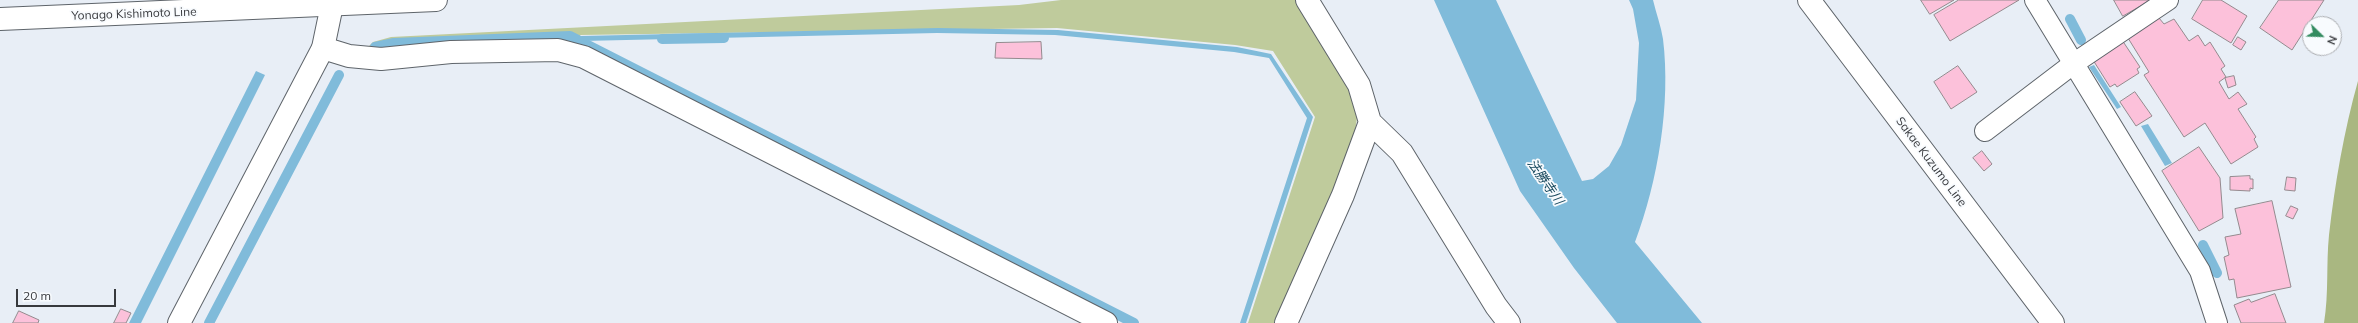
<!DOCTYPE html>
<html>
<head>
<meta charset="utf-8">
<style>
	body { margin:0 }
	#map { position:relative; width:2358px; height:323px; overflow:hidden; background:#e8eef6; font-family:Mulish,sans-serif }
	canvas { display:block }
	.north { position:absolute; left:2302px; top:16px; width:40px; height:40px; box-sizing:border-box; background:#f8fbfe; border:1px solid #abadb1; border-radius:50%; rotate:113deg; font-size:11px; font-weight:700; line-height:16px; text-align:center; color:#37393d }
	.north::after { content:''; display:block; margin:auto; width:14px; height:18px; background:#338b60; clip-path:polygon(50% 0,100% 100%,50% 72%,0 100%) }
	.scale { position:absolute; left:16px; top:289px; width:100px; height:18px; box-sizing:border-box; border:2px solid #37393d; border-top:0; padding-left:5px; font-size:12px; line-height:14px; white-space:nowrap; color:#37393d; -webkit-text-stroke:3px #f8fbfe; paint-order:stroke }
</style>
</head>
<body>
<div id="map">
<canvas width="2358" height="323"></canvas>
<div class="north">N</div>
<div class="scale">20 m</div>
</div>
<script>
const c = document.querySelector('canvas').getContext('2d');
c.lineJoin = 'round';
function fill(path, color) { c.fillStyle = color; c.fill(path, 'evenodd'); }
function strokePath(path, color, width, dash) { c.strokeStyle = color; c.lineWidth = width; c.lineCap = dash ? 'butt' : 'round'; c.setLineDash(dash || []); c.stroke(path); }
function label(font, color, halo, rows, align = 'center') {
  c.font = font + ' Mulish,"Noto Sans JP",sans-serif'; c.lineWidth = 3.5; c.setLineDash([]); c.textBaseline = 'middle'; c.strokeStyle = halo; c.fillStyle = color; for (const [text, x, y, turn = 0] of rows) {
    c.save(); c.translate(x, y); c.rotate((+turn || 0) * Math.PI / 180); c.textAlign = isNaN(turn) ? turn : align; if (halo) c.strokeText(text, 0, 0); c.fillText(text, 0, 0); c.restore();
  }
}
fill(new Path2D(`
	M1061 0H1300L1348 84 1357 118 1353 146 1274 323H1248L1315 117 1273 51 1235 45 1057 28 580 35 581 43 585 45 581 49H366L373 42 391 37 1019 5Z`), '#bfcb9c');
fill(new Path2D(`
	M2358 81V323H2324C2329 293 2326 264 2329 235 2335 183 2344 131 2358 81Z`), '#a9b781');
fill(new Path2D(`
	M1434 0H1496L1582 181 1593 179 1609 166 1621 145 1636 100 1639 43 1633 9 1629 0H1653C1656 13 1661 26 1663 39 1671 104 1658 181 1635 242L1702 323H1617L1574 268 1520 191Z
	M938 28 1058 30 1237 47 1271 54 1313 117 1246 323H1240L1307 118 1269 58 1234 52 1055 35 937 33 582 41 581 36Z
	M2094 65 2121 107 2117 109 2089 67Z
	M256 71 265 75 141 323H129Z
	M2148 124 2172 163 2165 166 2141 126Z`), '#80bbda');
strokePath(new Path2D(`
	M2070 19 2081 40
	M662 39 724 38
	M375 47 394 43 570 36 1134 323
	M2203 245 2217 273
	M209 323 339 75`), '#80bbda', 10);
const building = new Path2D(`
	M1921 0H1954L1930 14Z
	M1959 0H2019L1950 41 1934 15Z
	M2114 0H2151L2123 16Z
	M2203 0H2221L2247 16 2231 43 2192 19Z
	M2279 0H2324L2292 50 2260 28Z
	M2159 18 2164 24 2174 19 2189 41 2198 35 2205 46 2210 42 2225 66 2221 69 2226 77 2219 82 2229 99 2238 92 2247 104 2238 109 2256 137 2254 139 2258 147 2231 164 2205 123 2184 137 2144 75 2149 72 2128 38Z
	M2238 37 2246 42 2241 50 2233 45Z
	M2122 40 2140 67 2137 69 2139 73 2117 87 2115 84 2110 87 2093 60Z
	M1041 42 1042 59 995 58 996 43Z
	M1958 66 1977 92 1951 109 1934 82Z
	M2234 76 2236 85 2228 88 2225 78Z
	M2135 92 2152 116 2136 126 2120 102Z
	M2199 147 2220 178 2223 218 2199 231 2162 171Z
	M1982 151 1992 164 1984 171 1973 158Z
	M2250 176V179H2253V189L2250 188V191L2230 190V177Z
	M2287 177 2296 178 2295 191 2285 190Z
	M2272 201 2291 287 2237 298 2234 279 2229 280 2224 257 2229 255 2225 237 2241 234 2235 209Z
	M2291 206 2298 209 2293 219 2286 216Z
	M2275 294 2286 323H2241L2234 305 2249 299 2251 302Z
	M121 309 131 313 126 323H114Z
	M19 311 39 320 38 323H13Z`);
fill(building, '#fcc1da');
strokePath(building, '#948a8e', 1);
const service = new Path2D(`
	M2035 0 2200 271 2217 323
	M1985 131 2073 64 2168 0`);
const minor = new Path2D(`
	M1307 0 1359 85 1370 122 1402 153 1496 306 1509 323
	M323 48 349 56 381 59 451 52 558 50 584 57 1106 323
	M1286 323 1343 195 1370 122`);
const tertiary = new Path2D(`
	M179 323 323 48 332 5`);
const secondary = new Path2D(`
	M1809 0 2053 323
	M0 19 436 0`);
strokePath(service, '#5e646a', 22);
strokePath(minor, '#5e646a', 24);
strokePath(tertiary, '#5e646a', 24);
strokePath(secondary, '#5e646a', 24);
strokePath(service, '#fff', 20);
strokePath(minor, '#fff', 22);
strokePath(tertiary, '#fff', 22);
strokePath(secondary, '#fff', 22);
label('12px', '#37393d', '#f8fbfe', [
	["Yonago Kishimoto Line",134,14,-2],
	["Sakae Kuzumo Line",1931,162,53]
]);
label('italic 13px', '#16475c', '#f8fbfe', [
	["法勝寺川",1545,182,55]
]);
</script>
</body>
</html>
